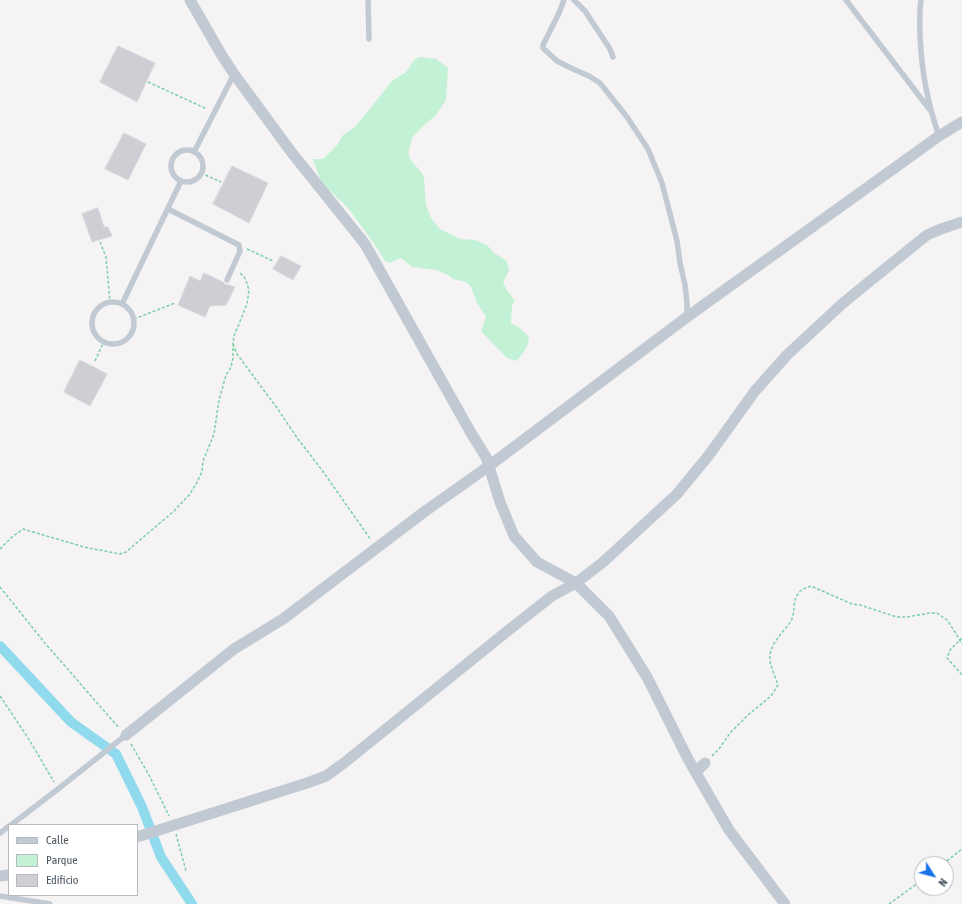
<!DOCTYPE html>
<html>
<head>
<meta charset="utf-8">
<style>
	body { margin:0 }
	#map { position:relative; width:962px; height:904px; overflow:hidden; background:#f5f3f3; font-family:"Asap Condensed",sans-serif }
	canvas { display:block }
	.legend { position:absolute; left:8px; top:824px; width:130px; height:72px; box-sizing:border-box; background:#fff; border:1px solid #b7bbc0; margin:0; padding:5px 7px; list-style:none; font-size:12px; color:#4a5661 }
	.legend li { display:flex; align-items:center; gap:8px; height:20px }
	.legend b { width:20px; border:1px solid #b7bbc0 }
	.north { position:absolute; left:914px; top:856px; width:40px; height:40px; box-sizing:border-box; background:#fff; border:1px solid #b7bbc0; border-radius:50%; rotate:126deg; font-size:11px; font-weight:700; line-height:16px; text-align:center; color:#4a5661 }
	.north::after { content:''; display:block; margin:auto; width:14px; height:18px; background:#1a73e8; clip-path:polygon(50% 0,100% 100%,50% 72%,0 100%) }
</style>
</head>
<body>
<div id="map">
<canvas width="962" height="904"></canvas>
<ul class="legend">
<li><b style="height:5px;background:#c1cad2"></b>Calle</li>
<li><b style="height:11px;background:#c3f1d5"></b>Parque</li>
<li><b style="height:11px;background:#cdcfd5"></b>Edificio</li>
</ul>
<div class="north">N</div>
</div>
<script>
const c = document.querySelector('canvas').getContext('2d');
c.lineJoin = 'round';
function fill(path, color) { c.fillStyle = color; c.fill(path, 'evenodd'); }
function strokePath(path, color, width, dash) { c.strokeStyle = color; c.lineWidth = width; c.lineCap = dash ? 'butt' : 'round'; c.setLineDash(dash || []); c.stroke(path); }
fill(new Path2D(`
	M420 57 436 59 448 68 446 100 436 115 421 128 412 138 409 150V157L414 164 422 173 424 178 426 205 431 218 440 229 460 239 475 240 487 245 494 253 507 261 509 271 503 282 507 290 515 301 512 305 511 323 520 328 529 337C528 348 523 354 516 361L507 358 481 331 486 317 477 303 471 287 466 282 453 279 448 275 436 270 412 267 401 258 390 263 385 261 373 242 348 208 321 182 313 159H323L338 144 343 135 355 127 392 81 406 72 415 59Z`), '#c3f1d5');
strokePath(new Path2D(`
	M0 646 71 722 116 754 142 807 161 857 192 904`), '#90daee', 10);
const building = new Path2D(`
	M118 46 155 63 137 102 100 82Z
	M124 133 146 144 128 180 105 169Z
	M232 166 268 183 249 223 213 204Z
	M98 208 104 227H108L112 236 92 242 82 214Z
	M281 256 301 266 293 280 273 269Z
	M204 273 223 282 225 284 235 287 226 305 210 306 205 317 178 305 190 276 200 281Z
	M80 360 107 374 90 406 64 392Z`);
fill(building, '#cdcfd5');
strokePath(building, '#d7d9de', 1);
strokePath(new Path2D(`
	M148 82 207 109
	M201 173 221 182
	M100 242 106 257 110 302
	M247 249 273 261
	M134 319 175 303
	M233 344 237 354 277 408 298 439 322 470 371 540
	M95 361 104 341
	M0 549 12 537 23 529 84 547 120 554 126 552 174 511 190 494 196 484 202 472 203 461 214 434 219 400 226 375 231 367 233 358V343L234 336 247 304 249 290 245 278 239 272
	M0 587 44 642 119 728
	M962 638 950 650 947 658 962 675
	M0 696 30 741 54 782
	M131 744 149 775 169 816
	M712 756 719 749 730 733 748 715 771 696 778 685C775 676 769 664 770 655 772 641 784 632 791 621 796 612 792 601 798 594 801 589 806 588 811 586L852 604 860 605 897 617H907L930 613H937L947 620 955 632 962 644
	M176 834 186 871
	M943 864 962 849
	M889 904 922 880`), '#7ad0a6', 1.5, [3, 2]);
strokePath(new Path2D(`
	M368 0 369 39
	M564 0 559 13 543 45V48L557 61 573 69 589 76 600 83 627 117 648 149 662 183 677 241 680 263 685 285 687 303V317
	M574 0 585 11 610 49 613 57
	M846 0 930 110
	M921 0C919 13 920 25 920 37 922 73 927 101 939 136
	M171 166a16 16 0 1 1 32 0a16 16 0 1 1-32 0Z
	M194 152 234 74
	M168 209 239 245 240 251 227 280
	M92 323a21 21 0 1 1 42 0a21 21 0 1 1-42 0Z
	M122 304 181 181
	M11 825 58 789 126 735
	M0 833 9 826
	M0 896 50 904`), '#c1cad2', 5.5);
strokePath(new Path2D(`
	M190 0 221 54 234 74 292 153 365 244 471 433 486 457 500 502 514 536 537 562 576 583 609 616 647 677 688 759 729 830 785 904
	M126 735 234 649 283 619 424 512 489 466 687 317 939 136 962 122
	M696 772 705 763
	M137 837 307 783 326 776 344 763 510 629 552 596 576 583 602 563 625 542 677 494 709 455 755 391 787 355 842 304 870 281 927 235 941 229 962 222
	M0 876 9 875`), '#c1cad2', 11);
</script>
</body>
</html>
